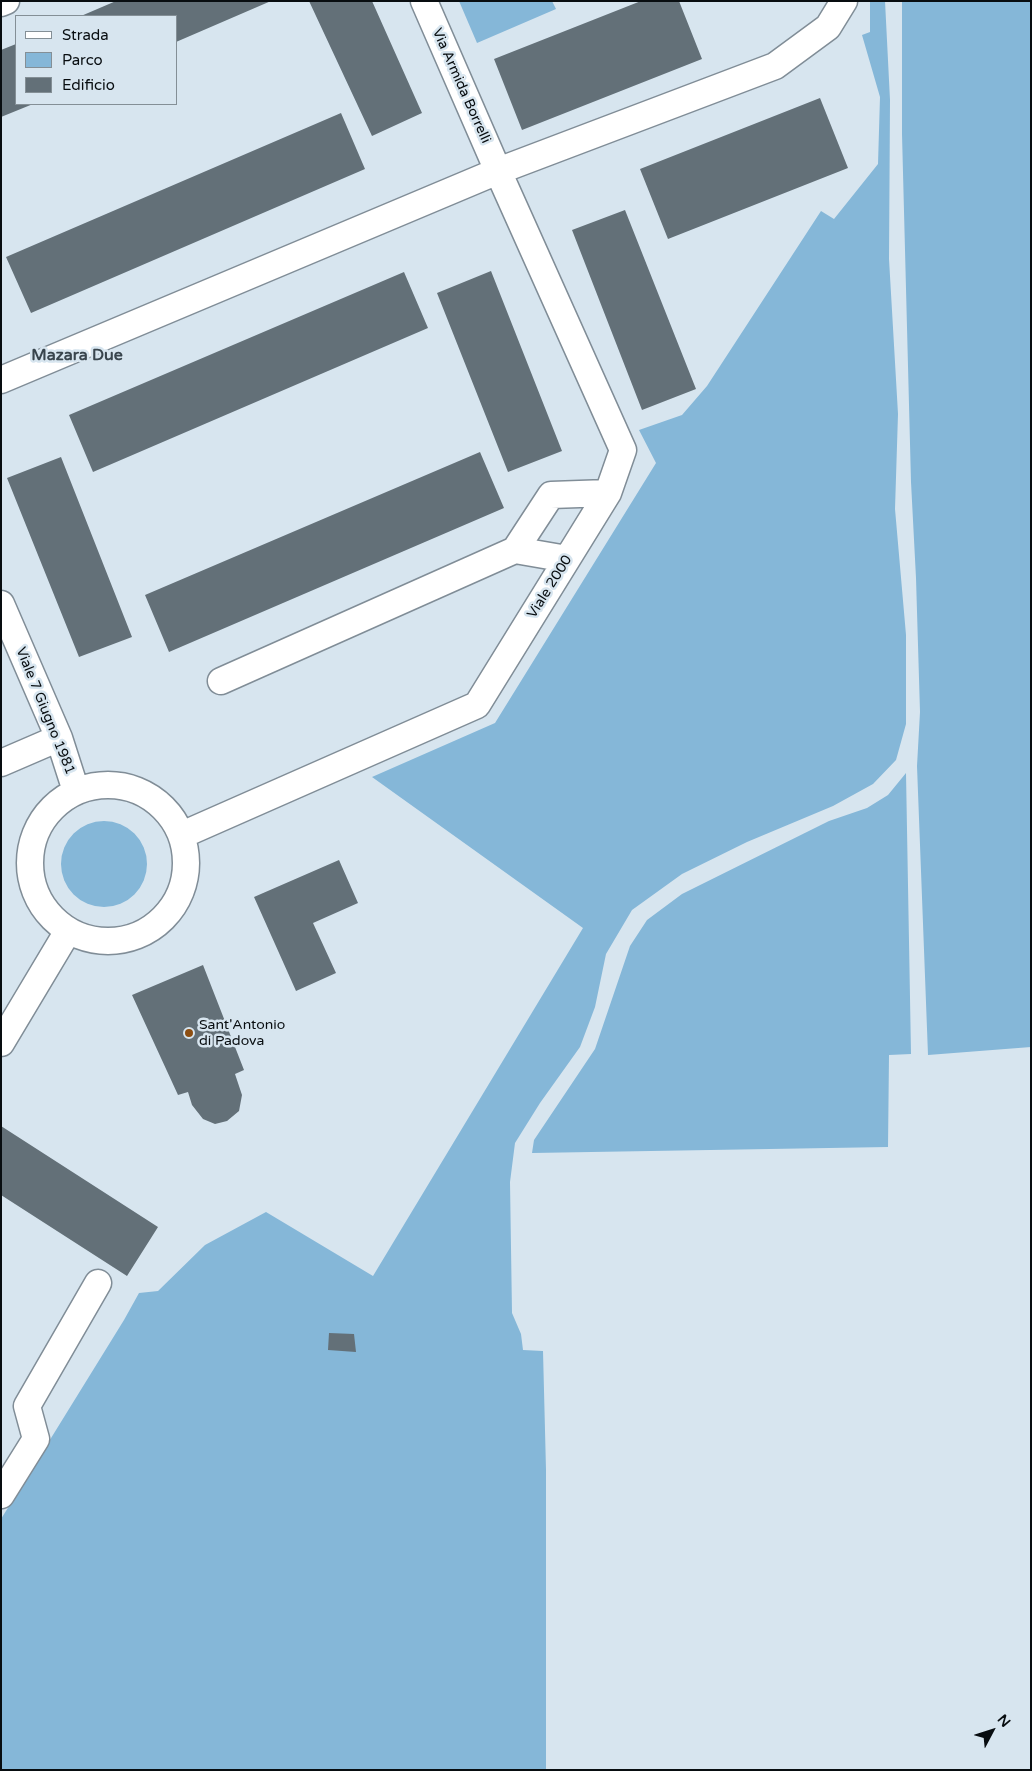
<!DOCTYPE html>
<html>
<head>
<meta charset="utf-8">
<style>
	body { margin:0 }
	#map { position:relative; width:1032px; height:1771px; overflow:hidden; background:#d7e5ef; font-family:"Varela Round",sans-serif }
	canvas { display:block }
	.frame { position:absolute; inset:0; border:2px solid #080d10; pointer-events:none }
	.legend { position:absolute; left:15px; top:15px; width:162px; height:90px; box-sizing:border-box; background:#d7e5ef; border:1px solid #848f96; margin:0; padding:6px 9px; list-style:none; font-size:15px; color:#080d10 }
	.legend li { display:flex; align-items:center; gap:10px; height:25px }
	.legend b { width:25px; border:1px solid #848f96 }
	.north { position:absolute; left:967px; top:1706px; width:50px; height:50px; -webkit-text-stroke:4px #d7e5ef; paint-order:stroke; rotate:50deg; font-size:14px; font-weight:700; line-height:20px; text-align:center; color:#080d10 }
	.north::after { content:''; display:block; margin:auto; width:18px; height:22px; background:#080d10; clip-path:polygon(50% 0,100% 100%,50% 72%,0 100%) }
</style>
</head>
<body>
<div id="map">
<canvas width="1032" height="1771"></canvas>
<div class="frame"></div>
<ul class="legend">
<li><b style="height:6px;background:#fff"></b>Strada</li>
<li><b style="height:14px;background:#85b7d8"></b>Parco</li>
<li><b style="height:14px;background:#637078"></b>Edificio</li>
</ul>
<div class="north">N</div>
</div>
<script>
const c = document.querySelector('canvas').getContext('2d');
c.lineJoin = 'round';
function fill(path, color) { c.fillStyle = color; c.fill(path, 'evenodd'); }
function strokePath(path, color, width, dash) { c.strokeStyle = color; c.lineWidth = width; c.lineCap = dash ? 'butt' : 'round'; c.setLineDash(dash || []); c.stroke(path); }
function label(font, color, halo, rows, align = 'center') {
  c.font = font + ' "Varela Round",sans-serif'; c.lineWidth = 5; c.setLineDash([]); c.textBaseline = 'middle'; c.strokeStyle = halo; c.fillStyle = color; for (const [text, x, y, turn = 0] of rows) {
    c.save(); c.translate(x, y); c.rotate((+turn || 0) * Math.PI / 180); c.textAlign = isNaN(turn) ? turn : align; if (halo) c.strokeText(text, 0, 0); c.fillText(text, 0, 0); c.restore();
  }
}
fill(new Path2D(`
	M459 1H552L556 9 477 43Z
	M870 1H885L890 100 889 259 898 414 895 509 906 635V724L896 760 873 784 833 806 747 842 682 874 632 910 606 954 595 1007 580 1047 540 1103 515 1143 510 1182 512 1313 521 1334 523 1350 543 1351 546 1470V1770H1V1519L124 1320 139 1293 158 1291 205 1245 266 1212 373 1276 583 928 372 777 495 723 656 463 639 430 682 415 707 386 821 211 834 219 878 164 880 97 862 35 870 32Z
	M902 1H1031V1047L928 1055 917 766 920 712 916 578 911 482 902 134Z
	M906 773 911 1054 889 1055 888 1147 532 1153 534 1140 595 1049 630 946 647 920 682 894 829 821 867 808 888 795Z
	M61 864a43 43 0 1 1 86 0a43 43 0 1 1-86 0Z`), '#85b7d8');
fill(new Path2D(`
	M116 1H271L176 42V16H81Z
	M309 1H372L422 113 372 136Z
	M641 1H679L702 59 522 130 494 59Z
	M16 44V104H33L1 117V50Z
	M820 98 848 168 668 239 640 169Z
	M341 113 365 169 31 313 6 257Z
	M625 210 696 389 642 410 572 230Z
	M491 271 562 451 508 472 437 293Z
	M404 272 428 328 93 472 69 415Z
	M480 452 504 508 169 652 145 595Z
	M61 457 132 637 79 657 7 478Z
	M339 860 358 903 313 923 336 973 296 991 254 897Z
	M203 965 244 1070 235 1074 242 1095 239 1111 227 1121 215 1124 203 1119 192 1105 188 1092 178 1095 132 995Z
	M1 1126 158 1227 127 1276 1 1195Z
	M329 1333 354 1334 356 1352 328 1350Z`), '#637078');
const minor = new Path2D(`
	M1 3 6 1
	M1 380 498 171 775 66 828 27 844 1
	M515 550 567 559
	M1 604 59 738 76 791
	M221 681 515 550 551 495 608 493
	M1 763 59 738
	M30 863a78 78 0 1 1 156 0a78 78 0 1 1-156 0Z
	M182 835 477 705 608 493 623 450 498 171 424 1
	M1 1043 68 931
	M1 1495 36 1439 27 1406 98 1283`);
strokePath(minor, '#808d97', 29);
strokePath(minor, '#fff', 26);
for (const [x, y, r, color] of [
	[189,1033,5,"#8c4e12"]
]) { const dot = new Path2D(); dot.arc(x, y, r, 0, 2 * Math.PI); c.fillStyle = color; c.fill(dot); strokePath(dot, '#d7e5ef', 2); }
label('14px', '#080d10', '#d7e5ef', [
	["Via Armida Borrelli",461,86,66],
	["Viale 2000",550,587,-58],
	["Viale 7 Giugno 1981",45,711,68]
]);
label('14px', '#080d10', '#d7e5ef', [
	["Sant'Antonio",199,1025],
	["di Padova",199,1041]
], 'left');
label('bold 16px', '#39454d', '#d7e5ef', [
	["Mazara Due",77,356]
]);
</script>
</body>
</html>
